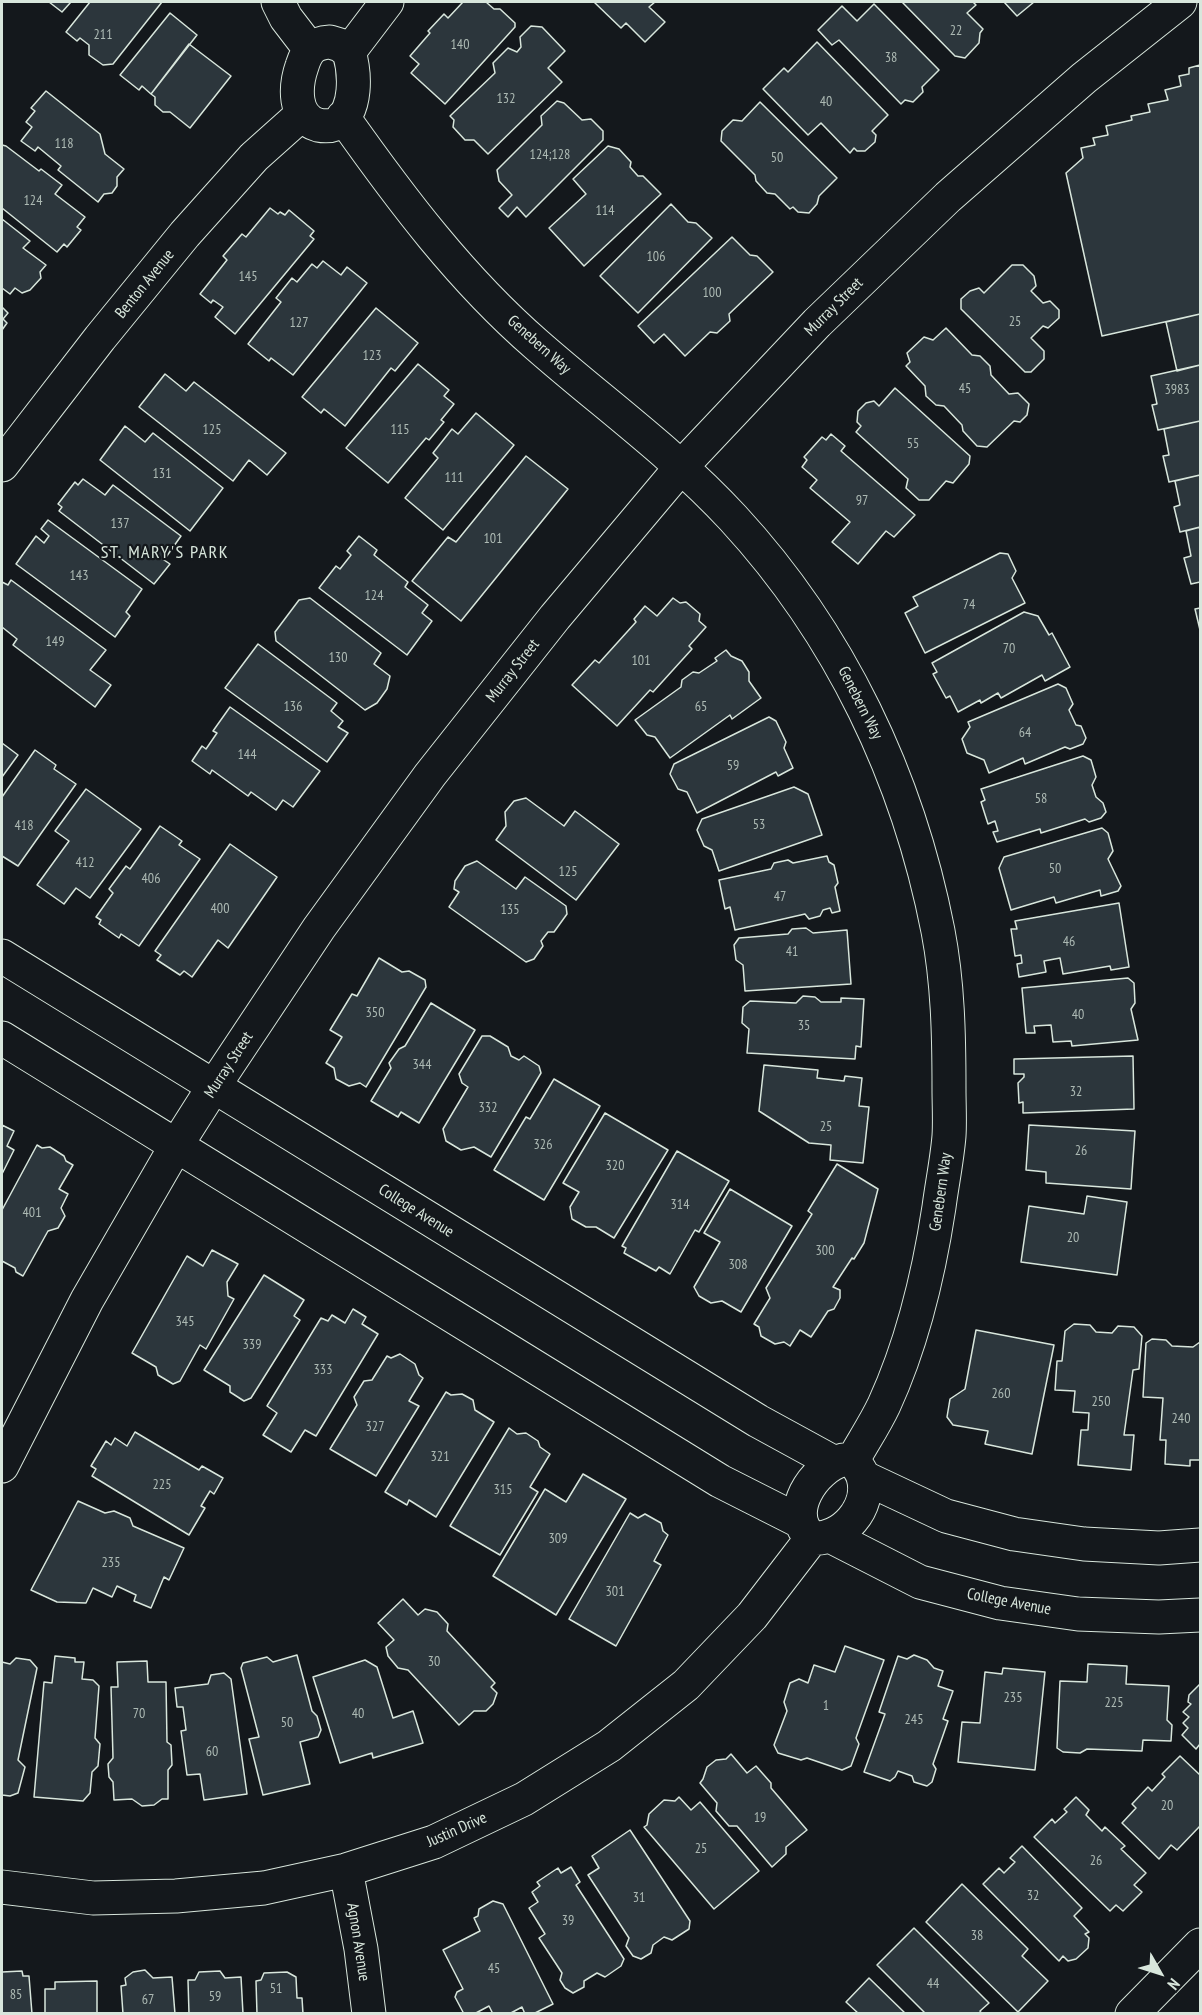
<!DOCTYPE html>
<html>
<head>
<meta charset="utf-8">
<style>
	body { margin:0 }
	#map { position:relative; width:1202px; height:2015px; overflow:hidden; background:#14181c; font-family:"PT Sans Narrow",sans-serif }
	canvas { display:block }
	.frame { position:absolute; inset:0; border:3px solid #d8e6dc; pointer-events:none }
	.north { position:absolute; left:1130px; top:1943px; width:60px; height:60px; -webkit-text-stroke:4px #14181c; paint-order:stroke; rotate:129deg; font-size:16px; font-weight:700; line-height:24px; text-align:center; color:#d8e6dc }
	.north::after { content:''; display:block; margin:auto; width:21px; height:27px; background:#d8e6dc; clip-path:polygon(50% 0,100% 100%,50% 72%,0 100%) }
</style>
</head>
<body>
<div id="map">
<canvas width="1202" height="2015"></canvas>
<div class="frame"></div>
<div class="north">N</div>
</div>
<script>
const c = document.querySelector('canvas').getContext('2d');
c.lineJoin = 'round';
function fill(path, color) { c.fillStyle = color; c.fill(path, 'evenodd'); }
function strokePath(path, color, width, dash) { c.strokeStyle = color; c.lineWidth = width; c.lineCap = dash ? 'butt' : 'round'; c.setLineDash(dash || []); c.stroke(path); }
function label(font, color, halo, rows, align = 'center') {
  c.font = font + ' "PT Sans Narrow",sans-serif'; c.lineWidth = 4.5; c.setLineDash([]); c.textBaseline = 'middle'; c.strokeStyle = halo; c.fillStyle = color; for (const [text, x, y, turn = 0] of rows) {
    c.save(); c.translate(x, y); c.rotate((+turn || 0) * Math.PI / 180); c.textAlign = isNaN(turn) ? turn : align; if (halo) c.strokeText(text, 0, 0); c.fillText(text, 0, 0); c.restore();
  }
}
const building = new Path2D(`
	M49 2H71L62 12Z
	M90 2H162L113 64 103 65 89 55V45L80 38 77 41 66 32Z
	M463 2H486L494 9H500L515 23V27L445 104 411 73 419 64 410 56 430 33 428 31 444 14 448 18Z
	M594 2H655L649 7 665 22 645 42 626 23 621 28Z
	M902 2H973L976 5 967 13 983 29 980 33 979 43 965 58 955 56Z
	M1004 2H1034L1017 16Z
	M874 4 939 70 922 87 923 92 913 102 905 100 901 104 839 40 832 45 818 30 842 6 857 21Z
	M170 13 197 35 151 94 142 86 139 90 120 75Z
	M531 26 542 27 565 51 548 68 562 82 488 154 474 140H465L453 127 454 120 450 116 495 73 493 63 508 48 517 52 521 47 520 37Z
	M817 42 888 115 872 131 876 135 875 142 865 151H857L854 148 850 153 821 123 808 135 763 89 784 68 788 72Z
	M189 44 231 76 190 128 170 112H163L155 105V97L151 94Z
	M1200 65V314L1102 336 1066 173 1083 158 1081 148 1095 145 1093 138 1108 135 1106 126 1132 120 1131 116 1150 112 1148 104 1168 100 1165 90 1181 86 1179 76 1189 74V68Z
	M46 91 100 134 105 154 124 169 117 177V186L112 193 104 194 98 202 58 170 61 166 38 147 35 151 21 141 32 127 26 122 35 111 31 108Z
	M557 101 564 103 582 120 591 119 603 131V140L526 217 517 207 508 217 499 208 512 195 499 181 497 170 542 125 541 116Z
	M760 102 837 178 819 196 817 204 809 213 798 212 793 207 790 209 775 194 767 193 756 181 755 175 721 141 722 131 733 120 742 121Z
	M2 145 6 146 39 171 41 169 62 185 55 194 85 217 77 227 81 230 67 247 64 244 57 252 2 208Z
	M608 146 619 149 631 162 630 167 638 176H643L661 194 584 266 549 228 586 194 573 179Z
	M671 204 688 222 696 223 712 238 638 313 600 276Z
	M270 208 278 214 280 212 285 215 289 210 314 231 310 236 314 239 235 334 215 317 223 307 213 300 211 303 200 294 227 260 223 256 242 234 246 237Z
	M2 219 30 241 23 248 46 265 40 272 41 278 30 290 22 293 15 288 10 294 2 288Z
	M732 237 750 255 757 256 773 272 729 314 730 321 717 333 710 332 685 356 664 334 654 343 638 326Z
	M323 261 341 275 347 267 367 283 293 375 271 358 269 361 248 344 281 302 276 298 292 278 297 282 312 264 317 268Z
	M1012 265H1023L1034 276 1036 286 1031 291 1043 303 1050 301 1059 310V318L1048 328 1043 326 1031 338 1044 351V359L1031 372H1025L961 309V299L970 291 979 288 984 293Z
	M2 307 8 313 3 319 7 323 2 330Z
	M376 308 418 343 395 371 391 368 345 426 324 409 321 413 302 397Z
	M1200 314V365L1177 371 1166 322Z
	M946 328 972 355 980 356 990 366 991 375 1009 394 1018 393 1029 404 1027 415 1020 422 1014 421 987 447 977 446 963 431 962 425 944 406 936 405 926 396 925 386 906 366 910 362 907 353 924 337 933 340Z
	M418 364 449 390 444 396 454 404 441 420 444 422 429 440 426 438 388 483 346 448Z
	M1200 365V421L1158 430 1152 405 1157 404 1151 376Z
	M165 374 186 391 194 382 286 453 267 475 249 460 233 481 139 407Z
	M895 388 970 456 969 464 953 483 946 481 929 500H919L906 488 908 479 856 432 861 426 857 422 858 411 866 403 874 401 879 406Z
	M476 413 514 445 443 530 405 498 438 458 433 453 452 429 458 434Z
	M1200 421V475L1169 482 1163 456 1169 455 1164 429Z
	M125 426 145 442 153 433 223 488 190 531 100 460Z
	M831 434 845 446 841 451 915 515 894 537 886 531 858 564 832 542 850 522 810 488 817 480 802 467 807 460 804 457 822 437 826 440Z
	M526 456 568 489 461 621 412 581 448 537 456 542Z
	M1200 475V527L1180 532 1174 507 1180 505 1175 481Z
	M83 479 105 495 113 485 181 536 164 560 170 564 154 584 59 511 62 507 58 504 75 482 78 485Z
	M48 520 142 589 126 612 130 616 115 637 16 564 36 536 44 543 49 536 41 529Z
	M1200 527V582L1191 584 1184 558 1191 556 1186 531Z
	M359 536 377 550 374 555 408 582 405 587 428 605 422 613 432 621 407 655 319 588 336 566 340 569 351 555 347 551Z
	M1000 553 1008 554 1016 571 1012 578 1025 603 925 653 905 613 918 606 913 597Z
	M11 580 106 650 90 670 111 685 95 707 13 645 17 639 2 627V582L8 585Z
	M310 598 381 653 374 664 390 676 387 689 377 703 365 710 276 641 275 632 299 600Z
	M673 598 680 603 686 602 700 614 699 621 706 627 689 646 692 649 653 692 650 690 617 726 572 685 595 660 599 663 636 622 634 619 645 606 657 616Z
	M1200 608V630L1195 609Z
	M1024 612 1038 616 1049 635 1052 633 1070 667 1045 681 1042 675 1001 698 998 693 981 703 980 700 958 712 950 696 946 698 933 674 937 672 932 663Z
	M258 644 337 703 331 711 343 721 338 727 348 733 327 762 225 688Z
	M726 650 731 656 742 661 749 672V681L761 698 732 719 730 715 670 758 655 737 647 735 635 720 681 687 682 680 693 672 699 673 717 661 715 658Z
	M1058 684 1066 688 1073 704 1069 710 1076 725 1081 726 1086 738 1083 744 1070 749 1065 747 1025 764 1023 758 989 773 984 760 967 753 962 739 970 727 968 722Z
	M230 707 320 771 293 807 283 800 276 810 251 792 248 796 212 770 210 774 192 761 202 746 206 749 217 733 213 731Z
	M769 717 776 721 786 742 784 748 793 768 778 776 776 772 697 813 687 792 678 789 670 774 674 764Z
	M2 743 18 755 2 777Z
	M35 750 56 765 54 769 76 784 18 866 2 856V797Z
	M1083 756 1091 760 1096 777 1092 785 1096 797 1103 803 1106 812 1101 818 1089 822 1085 819 1041 833 1040 829 997 842 993 832 998 831 995 821 988 824 981 802 985 800 981 789Z
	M794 787 808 794 822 835 719 871 712 850 704 846 697 830 702 819Z
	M86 789 141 829 90 898 76 888 64 904 37 885 69 841 55 831Z
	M526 798 564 826 575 811 619 844 576 900 496 840 506 826 505 812 514 801Z
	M160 826 182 841 179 845 200 859 139 946 121 934 119 938 99 924 101 920 96 917 113 893 109 889 126 866 130 869Z
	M1102 828 1108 833 1113 851 1108 859 1121 886 1118 891 1101 896 1100 890 1056 903 1054 897 1011 910 999 868 1004 857Z
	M230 844 277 877 228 948 218 940 192 977 184 971 180 975 157 960 161 955 155 951Z
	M827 856 829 862 834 865 838 883 835 887 840 911 832 913 830 908 823 910 820 916 809 919 805 914 735 930 730 907 725 909 719 880 771 869 774 863 788 860 793 863Z
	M477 861 516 889 525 877 566 906 567 914 554 932H548L541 941 543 946 534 959 526 962 449 907 459 892 454 889 455 881 465 866Z
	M1119 903 1129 967 1111 970 1110 966 1063 974 1060 958 1044 961 1046 972 1019 977 1017 964 1022 963 1021 955 1015 956 1011 929H1017L1015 921Z
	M806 928 813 933 847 930 851 984 745 991 743 965 736 960 734 945 739 938 788 934 792 929Z
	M379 958 402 972 409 971 425 980 426 987 366 1087 360 1083 349 1086 336 1079 334 1068 326 1063 342 1037 330 1030 352 994 357 996Z
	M1128 978 1134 983 1135 1003 1131 1009 1138 1040 1072 1046 1071 1041 1053 1042 1051 1025 1034 1026 1035 1033H1026L1022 988Z
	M803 996 815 997 821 1002H841V998L864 999 861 1047 856 1046 855 1059 747 1053 749 1029 742 1023 743 1007 750 1001 796 1003Z
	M431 1003 475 1030 419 1123 401 1112 398 1117 371 1101 391 1068 389 1063 399 1049 405 1046Z
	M482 1036H490L508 1047 511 1056 519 1060 524 1056 539 1066 541 1073 491 1157 474 1147 461 1150 446 1141 443 1129 468 1087 462 1083 459 1074Z
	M1133 1056 1134 1109 1023 1113V1102L1019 1103 1018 1083 1024 1077V1074H1014V1059Z
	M764 1065 818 1070 817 1078 844 1081 845 1076 862 1078 859 1106 869 1107 863 1163 830 1160 831 1145 809 1143 759 1111Z
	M554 1079 600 1106 544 1200 494 1170 526 1117 530 1119Z
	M605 1113 668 1150 614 1238 596 1227H586L572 1219 570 1207 579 1192 563 1183Z
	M2 1125 14 1131 7 1146 14 1150 2 1174Z
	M1029 1125 1135 1131 1131 1189 1046 1183V1172L1026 1170Z
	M37 1145 42 1148 50 1147 64 1156 66 1161 73 1165 59 1189 68 1194 61 1208 65 1216 58 1228 48 1231 23 1276 16 1272 15 1268 2 1261V1210Z
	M677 1151 729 1181 699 1232 695 1230 670 1274 659 1267 656 1271 624 1253 626 1248 622 1246Z
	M837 1164 878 1189 864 1243 854 1259 852 1258 833 1287 840 1290V1298L834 1309 828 1311 811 1337 800 1330 790 1346 784 1342 775 1344 761 1336 759 1327 754 1324 770 1298 766 1288 812 1214 808 1211Z
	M730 1189 792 1226 741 1312 722 1301 711 1303 699 1296 694 1287 720 1242 704 1233Z
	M1087 1196 1127 1202 1117 1275 1021 1262 1029 1206 1084 1214Z
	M212 1250 238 1264 227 1282 228 1296 234 1299 206 1349 200 1345 180 1381 173 1384 158 1375 156 1367 132 1353 187 1256 203 1266Z
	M264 1275 304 1300 294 1316 300 1320 251 1398 244 1401 230 1392V1386L204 1370Z
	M353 1309 366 1317 362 1324 378 1334 316 1436 305 1430 291 1452 263 1435 277 1413 267 1406 321 1318 328 1321 332 1315 345 1323Z
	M1074 1324 1090 1325 1096 1332 1112 1333 1118 1326 1134 1327 1142 1336 1139 1369 1133 1370 1124 1435H1134L1131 1470 1078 1465 1081 1430H1088L1089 1413 1073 1412 1075 1391 1055 1390 1057 1361H1062L1065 1331Z
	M976 1330 1054 1345 1032 1454 985 1444 988 1431 953 1425 947 1417 950 1399 965 1389Z
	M1152 1339 1166 1340 1172 1346 1193 1347 1200 1342V1460H1190V1466L1165 1464 1166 1440H1160L1163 1398 1143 1397 1146 1343Z
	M400 1354 415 1364 419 1375 423 1378 409 1401 419 1406 376 1476 330 1449 357 1405 354 1397 364 1381 372 1380 387 1356 391 1358Z
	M446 1392 451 1395 462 1394 473 1400 475 1410 494 1422 436 1517 409 1500 407 1505 385 1492Z
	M509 1428 517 1434 526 1433 538 1441 540 1447 550 1454 530 1487 538 1492 500 1555 450 1526Z
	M135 1432 199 1470 202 1466 223 1478 214 1494 210 1491 201 1506 205 1508 189 1535 92 1476 96 1469 91 1466 106 1441 111 1445 115 1438 127 1446Z
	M583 1474 626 1499 556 1615 493 1576 545 1489 566 1502Z
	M78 1501 105 1513 114 1511 130 1518 133 1526 184 1548 169 1580 164 1577 151 1608 134 1601 136 1595 117 1586 112 1597 93 1588 86 1603 57 1602 31 1590Z
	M630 1513 638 1518 645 1514 661 1523 663 1531 668 1535 654 1561 661 1565 616 1646 569 1619Z
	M403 1599 418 1615 425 1609 437 1612 448 1624 447 1631 495 1683 491 1687 497 1693 493 1704 486 1711H474L459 1725 408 1670 398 1668 388 1656 386 1647 394 1640 378 1623Z
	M845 1646 884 1660 856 1738 859 1744 851 1766 842 1770 807 1758 801 1760 778 1753 774 1745 787 1711 784 1702 790 1683 799 1679 808 1683 814 1665 835 1672Z
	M297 1655 312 1711 317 1716 321 1730 318 1737 300 1742 310 1784 263 1795 249 1739 259 1737 241 1668 243 1663 267 1657 273 1662Z
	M914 1655 927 1660 934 1668 943 1671 938 1686 953 1691 943 1719 948 1721 933 1764 936 1769 932 1782 927 1786 914 1782 912 1776 898 1771 895 1777 890 1781 864 1772 885 1714 879 1712 898 1656 907 1659Z
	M55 1656 75 1658V1662H84L82 1679 93 1680 99 1686 95 1738 100 1744 98 1766 92 1772 90 1793 83 1801 34 1797 44 1682 52 1683Z
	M16 1658 30 1660 37 1668 18 1760 25 1767 18 1793 10 1796 2 1795V1662L10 1664Z
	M365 1660 377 1667 393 1718 413 1711 423 1743 373 1758 372 1753 340 1763 313 1677Z
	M147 1661 148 1682H166L167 1742 171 1745 172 1765 168 1770V1799H162L154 1805 142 1806 132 1799 114 1800 113 1782 109 1777 108 1764 113 1758 111 1687H118L117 1662Z
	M1088 1664 1127 1666 1126 1684 1169 1686 1167 1720 1172 1725 1171 1741 1143 1740 1142 1751 1087 1749 1080 1753 1063 1752 1057 1748 1060 1681 1087 1682Z
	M1003 1668 1045 1672 1035 1770 958 1762 962 1722 980 1723 985 1672 1002 1674Z
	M224 1673 231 1679 247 1794 204 1800 200 1774 187 1775 181 1731 186 1730 183 1707H177L175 1688 208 1684 211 1675Z
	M1200 1684V1744L1196 1749 1182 1735 1188 1728 1183 1723 1189 1717 1183 1712 1191 1704 1188 1702 1189 1695Z
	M731 1754 747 1773 756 1766 771 1783V1788L807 1830 786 1847V1854L772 1867 737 1826H729L716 1811 717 1803 700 1783 703 1779 707 1767 716 1760 726 1759Z
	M1180 1756 1200 1775V1826L1177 1850 1171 1845 1159 1859 1122 1823 1136 1808 1132 1804 1148 1787 1152 1791 1165 1777 1162 1774Z
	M679 1797 691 1810 700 1802 759 1871 714 1909 644 1827 647 1825 649 1814 664 1800 675 1801Z
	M1076 1797 1089 1810 1086 1815 1102 1831 1105 1827 1125 1846 1121 1849 1146 1873 1134 1885 1142 1892 1123 1911 1116 1905 1110 1911 1034 1837 1052 1819 1055 1823 1067 1812 1064 1809Z
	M630 1830 690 1921 689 1929 672 1940 664 1937 653 1945 651 1953 641 1959 633 1956 626 1946 629 1938 588 1875 599 1868 592 1856Z
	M1022 1846 1082 1908 1074 1916 1089 1932 1085 1934 1089 1938 1088 1948 1076 1959 1068 1961 1063 1956 1059 1961 983 1884 999 1868 1004 1873 1015 1862 1010 1858Z
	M571 1867 580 1882 576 1885 624 1959 621 1966 605 1977 597 1973 584 1981V1987L573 1993 565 1988 560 1980 562 1973 539 1938 545 1934 529 1908 538 1902 532 1892 540 1886 537 1882 558 1868 561 1873Z
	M962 1884 1028 1949 1022 1956 1048 1981 1018 2012 926 1922Z
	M493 1901 503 1904 553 2004 533 2014H525L522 2007 509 2014H493L489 2006 474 2014H464L455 1997 457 1992 463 1989 443 1950 480 1931 474 1918 478 1916 479 1909Z
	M914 1928 989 2003 980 2011 982 2014H926L877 1965Z
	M145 1970 153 1978 172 1977 175 2014H123L121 1986 126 1985 125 1978 133 1972Z
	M22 1971 23 1976H29L32 2014H2V1972Z
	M220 1971 225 1978 241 1977 243 2014H189L188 1980H195L199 1972Z
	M287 1972 296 1977 297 1998H302L303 2014H257L256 1981 261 1980 264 1973Z
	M869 1978 906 2014H859L846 2002Z
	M97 1981V2014H45V1989H55V1982Z`);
fill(building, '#2c363c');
strokePath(building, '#d8e6dc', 1.5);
const minor = new Path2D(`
	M278 2 286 18 309 48
	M330 42 340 45 349 52C355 72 358 111 336 124 331 126 323 126 318 125 293 118 295 86 302 66 307 50 313 43 330 42Z
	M349 52 387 2
	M343 117C401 199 461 279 537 345 603 403 674 454 733 518 840 634 908 777 938 931 948 983 949 1036 949 1089 949 1105 950 1121 949 1136 947 1160 942 1184 939 1207 929 1273 912 1344 884 1405 875 1424 863 1442 853 1460
	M2 465 100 338 185 234 254 157 301 115
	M2 956 758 1421 833 1462
	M2 1038 720 1481 801 1522
	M843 1460H853C857 1466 861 1470 863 1477 872 1507 842 1541 812 1538 783 1514 814 1467 843 1460Z
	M2 1466 87 1300 176 1146 214 1086 319 928 430 775 555 617 682 466 817 323 948 197 1084 78 1180 2
	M863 1477 946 1516 1014 1534 1084 1544 1159 1548 1200 1545
	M830 1536 920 1582 1000 1603 1078 1614 1159 1617 1200 1615
	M346 1870 361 1949 369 2014
	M2 1887 93 1898 176 1896 264 1888 346 1870 434 1842 524 1799 609 1746 686 1685 752 1616 812 1538
	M1132 2014 1200 1945`);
strokePath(minor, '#d8e6dc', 35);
strokePath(minor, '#14181c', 33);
label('14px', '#adbab4', null, [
	["22",956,31],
	["211",103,35],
	["140",460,45],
	["38",891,58],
	["132",506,99],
	["40",826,102],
	["118",64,144],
	["124;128",550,155],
	["50",777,158],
	["124",33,201],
	["114",605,211],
	["106",656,257],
	["145",248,277],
	["100",712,293],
	["25",1015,322],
	["127",299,323],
	["123",372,356],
	["45",965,389],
	["3983",1177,390],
	["125",212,430],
	["115",400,430],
	["55",913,444],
	["131",162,474],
	["111",454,478],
	["97",862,501],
	["137",120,524],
	["101",493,539],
	["143",79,576],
	["124",374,596],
	["74",969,605],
	["149",55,642],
	["70",1009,649],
	["130",338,658],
	["101",641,661],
	["136",293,707],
	["65",701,707],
	["64",1025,733],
	["144",247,755],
	["59",733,766],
	["58",1041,799],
	["53",759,825],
	["418",24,826],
	["412",85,863],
	["50",1055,869],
	["125",568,872],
	["406",151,879],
	["47",780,897],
	["400",220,909],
	["135",510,910],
	["46",1069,942],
	["41",792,952],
	["350",375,1013],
	["40",1078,1015],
	["35",804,1026],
	["344",422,1065],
	["32",1076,1092],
	["332",488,1108],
	["25",826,1127],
	["326",543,1145],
	["26",1081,1151],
	["320",615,1166],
	["314",680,1205],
	["401",32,1213],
	["20",1073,1238],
	["300",825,1251],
	["308",738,1265],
	["345",185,1322],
	["339",252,1345],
	["333",323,1370],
	["260",1001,1394],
	["250",1101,1402],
	["240",1181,1419],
	["327",375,1427],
	["321",440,1457],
	["225",162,1485],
	["315",503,1490],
	["309",558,1539],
	["235",111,1563],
	["301",615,1592],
	["30",434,1662],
	["235",1013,1698],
	["225",1114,1703],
	["1",826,1706],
	["70",139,1714],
	["40",358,1714],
	["245",914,1720],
	["50",287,1723],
	["60",212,1752],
	["20",1167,1806],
	["19",760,1818],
	["25",701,1849],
	["26",1096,1861],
	["32",1033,1896],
	["31",639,1898],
	["39",568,1921],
	["38",977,1936],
	["45",494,1969],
	["44",933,1984],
	["51",276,1989],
	["85",16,1995],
	["59",215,1997],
	["67",148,2000]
]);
label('16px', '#d8e6dc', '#14181c', [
	["Benton Avenue",145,284,-51],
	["Murray Street",834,307,-45],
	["Genebern Way",539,345,42],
	["Murray Street",513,671,-52],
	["Genebern Way",860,703,63],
	["Murray Street",229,1065,-57],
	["Genebern Way",941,1192,-82],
	["College Avenue",416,1211,32],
	["College Avenue",1009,1602,11],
	["Justin Drive",457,1830,-24],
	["Agnon Avenue",358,1942,81]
]);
c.letterSpacing = '1.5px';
label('18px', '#d8e6dc', '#14181c', [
	["ST. MARY'S PARK",165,553]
]);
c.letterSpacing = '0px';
</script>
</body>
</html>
